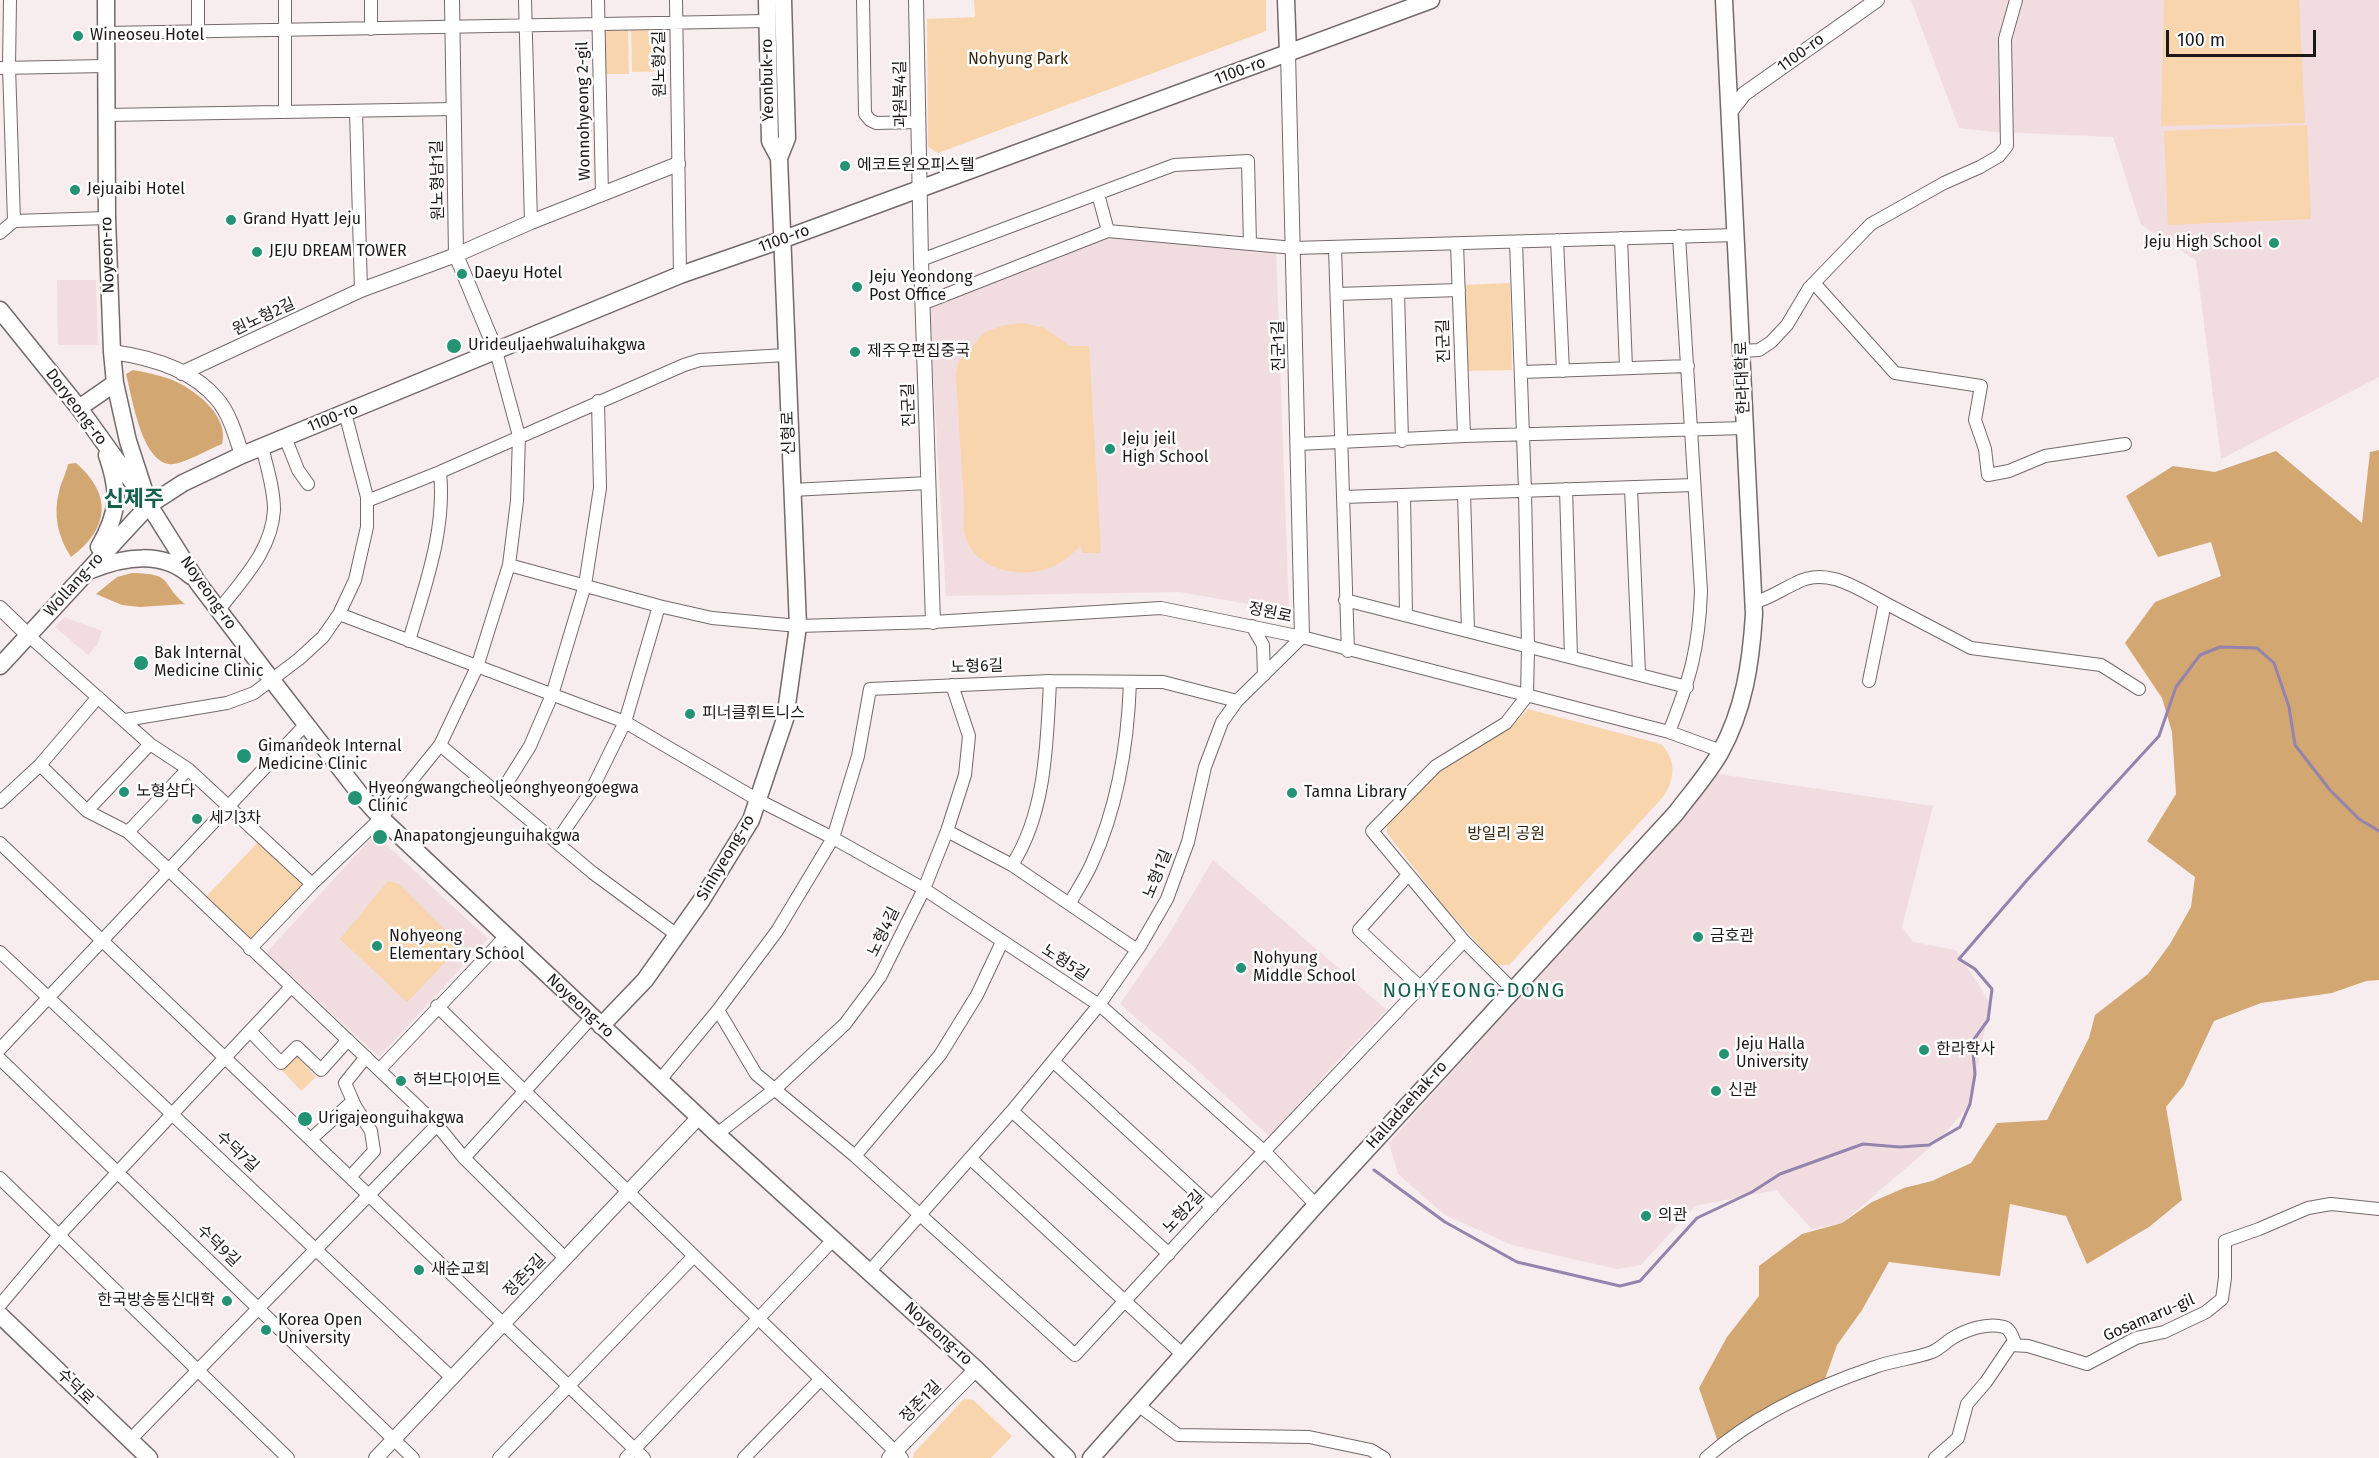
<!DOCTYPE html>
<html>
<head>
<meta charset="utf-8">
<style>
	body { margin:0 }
	#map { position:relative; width:2379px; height:1458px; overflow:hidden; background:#f7ecee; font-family:"Fira Sans",sans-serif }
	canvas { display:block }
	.scale { position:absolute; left:2166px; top:30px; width:150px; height:27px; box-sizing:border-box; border:3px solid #1c1818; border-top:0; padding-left:8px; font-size:18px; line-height:21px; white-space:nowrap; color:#1c1818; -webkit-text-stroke:4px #fff; paint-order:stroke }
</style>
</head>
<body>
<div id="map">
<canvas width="2379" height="1458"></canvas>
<div class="scale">100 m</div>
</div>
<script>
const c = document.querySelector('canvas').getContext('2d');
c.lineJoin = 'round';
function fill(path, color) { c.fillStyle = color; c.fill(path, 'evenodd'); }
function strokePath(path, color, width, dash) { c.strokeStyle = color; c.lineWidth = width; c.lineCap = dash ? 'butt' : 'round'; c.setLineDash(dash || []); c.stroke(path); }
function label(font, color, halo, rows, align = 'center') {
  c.font = font + ' "Fira Sans","Noto Sans KR",sans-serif'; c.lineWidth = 5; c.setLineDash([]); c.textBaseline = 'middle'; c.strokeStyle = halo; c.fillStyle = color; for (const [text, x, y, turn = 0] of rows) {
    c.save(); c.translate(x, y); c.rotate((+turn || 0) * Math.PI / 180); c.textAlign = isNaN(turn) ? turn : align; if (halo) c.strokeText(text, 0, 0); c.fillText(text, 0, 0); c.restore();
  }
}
fill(new Path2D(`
	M1911 0H2379V377L2221 459 2196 260 2141 225 2113 137 1996 132 1959 128Z
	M1113 234 1276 250 1289 611 1180 592 946 596 929 305Z
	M57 280H96L98 345H58Z
	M64 617 102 631 97 645 88 655 55 627Z
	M1718 774 1933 806 1902 927 1913 942 1956 950 1990 1003 1970 1104 1941 1138 1842 1223 1812 1229 1776 1190 1695 1206 1641 1265 1617 1269 1512 1245 1445 1215 1398 1174 1389 1143Z
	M375 834 488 939 379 1057 266 953Z
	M1213 860 1387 1010 1328 1071 1270 1137 1194 1067 1120 1004 1170 932Z`), '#f1dde0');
fill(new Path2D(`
	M974 0H1266V31L938 153 928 147 927 19 975 17Z
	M2164 0H2299L2305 123 2161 126Z
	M664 26 665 71 632 72 631 27Z
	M628 28 629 74H603L602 29Z
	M2307 125 2311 219 2168 225 2164 131Z
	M1510 283 1512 370 1466 371 1464 285Z
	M1024 323 1045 328 1070 346H1089L1101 553H1082L1081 545C1074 552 1066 560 1056 565 1027 580 979 573 966 539 962 528 964 518 964 506L956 376 958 362 985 332 1005 325Z
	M1528 709 1661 744C1676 760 1676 778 1663 797L1509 965H1497L1442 904 1387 833V821L1436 774 1514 724Z
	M262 838 312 884 250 949 201 902Z
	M388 881 399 884 461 946 407 1002 340 939Z
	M297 1056 316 1077 301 1091 282 1070Z
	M964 1399 973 1400 1012 1436 991 1458H913L914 1453Z`), '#f8d5ac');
fill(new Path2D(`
	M133 370C145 372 158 375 170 379 193 388 230 415 222 444 209 449 187 462 174 464 142 468 132 396 126 374Z
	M2379 450V980L2366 981 2332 993 2261 1003 2214 1021 2184 1085 2166 1107 2182 1200 2149 1227 2087 1264 2066 1216 2010 1204 2000 1276 1889 1262 1862 1310 1837 1345 1825 1379 1718 1442 1699 1388 1727 1337 1759 1296V1266L1802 1234 1842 1223 1872 1202 1904 1188 1932 1181 1971 1163 1997 1123 2047 1120 2089 1038 2095 1015 2148 974 2170 944 2191 907 2195 877 2147 841 2176 794 2172 732 2162 698 2125 643 2155 602 2221 576 2211 542 2158 557 2126 496 2173 466 2215 472 2276 451 2362 523 2370 452Z
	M76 463C113 495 109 529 71 557 58 537 53 515 59 492 61 482 66 474 68 464Z
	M132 573C175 574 159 582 185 604L140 607 122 605 96 594 117 577Z`), '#d3a772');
strokePath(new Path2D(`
	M1374 1170 1445 1222 1517 1262 1620 1286 1640 1281 1697 1218 1752 1192 1780 1174 1863 1144 1900 1147 1929 1145 1960 1127 1970 1104 1975 1074 1972 1042 1988 1020 1992 989 1975 969 1959 959 2028 879 2159 736 2176 687 2200 655 2220 647 2257 648 2274 663 2289 707 2295 745 2330 790 2359 819 2379 831`), '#9383ad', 3);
const minor = new Path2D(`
	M285 0V111
	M371 0V29
	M525 0 531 222
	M598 0 602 195
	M676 0 680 275
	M863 0 865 114 870 120 876 123 918 122
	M198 31V0
	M106 33 767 21
	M0 68 105 66
	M356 111 361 290
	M106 115 454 109
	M1098 194 1108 231
	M14 221 107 218
	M0 233 14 221 9 67 10 0
	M1621 238 1626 368
	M1557 240 1563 371
	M1457 244 1464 436
	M1335 248 1348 651
	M921 260 1174 165 1248 161 1250 244
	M1814 283 1895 373 1981 386 1975 420 1985 449 1988 475 2009 471 2045 456 2125 444
	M1398 292 1402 441
	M1337 294 1459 290
	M922 304 1108 231 1294 248 1736 235
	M1742 351 1759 350 1771 342 1787 325 1809 288 1871 224 1944 183 1980 167 1999 156 2007 146 2005 39 2016 0
	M1522 372 1688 366
	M285 437 298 470 308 484
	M1298 444 1464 436 1744 428
	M1631 488 1639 673
	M1566 489 1571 657
	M792 490 928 483
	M1464 493 1468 631
	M1404 496 1406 615
	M1343 497 1694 485
	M367 501 440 472 684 365 700 360 786 355
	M509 565 659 606 712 618 798 626 933 622 1161 608 1302 637 1669 732 1721 751
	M1345 600 1687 687
	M1753 603C1770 598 1781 590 1796 583 1827 566 1858 589 1885 603L1869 681
	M1885 603 1971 648 2101 665 2139 689
	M219 610C242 580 272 550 274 510 274 489 267 467 262 447
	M339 614 625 722 758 800 833 838 924 889 1102 1007 1268 1155 1316 1205
	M1252 626 1263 645 1264 675
	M28 635 150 744 188 769 312 884
	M409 641C425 585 446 531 440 472
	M125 720 227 703 254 693 299 659 323 637 339 614 355 580 367 527V497L345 413
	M1669 732C1690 679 1699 649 1701 591L1679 236
	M440 745 593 873 677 935
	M40 765 87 811 128 832 169 870 437 1125 464 1158 565 1258
	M500 794 530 746 552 695 585 585 600 488 598 401
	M0 802 40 765 98 697
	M87 811 150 744
	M947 831 1012 865 1137 950
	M128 832 188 769
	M557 841 590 793 625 722 659 606
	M0 843 644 1458
	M1012 865C1046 813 1047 742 1050 681
	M1408 875 1359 930 1420 987
	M1070 903C1077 890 1086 877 1092 863 1118 806 1128 743 1130 682
	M250 949 312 884 381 818 440 745 477 667 509 565 517 501 519 436 496 351
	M0 952 451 1377
	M1513 990 1464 941 1372 831 1436 766 1506 723 1527 696 1528 647 1525 490 1516 242
	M437 1006 902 1458
	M718 1010 756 1074 855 1156 1075 1355 1215 1203 1464 941
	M250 1031 281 1063 297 1047 321 1070 348 1040
	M0 1049 306 724
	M0 1059 413 1458
	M1053 1061 1212 1207
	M380 1069 506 936
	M660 1080 718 1010 777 931 833 838 858 756 870 689 1050 681 1163 682 1237 701
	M1012 1111 1169 1254
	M717 1134 775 1089 845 1024 880 977 924 889 947 831 965 775 969 736 952 685
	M311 1139 353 1101
	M855 1156 940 1055 977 995 1002 942
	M464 1158 591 1018
	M970 1158 1182 1354
	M350 1177 374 1151 371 1131 355 1106 345 1083 366 1057
	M0 1178 288 1458
	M869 1272 1012 1111 1099 1005 1140 946 1167 899 1188 842 1205 767 1222 722 1237 701 1302 637
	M0 1305 59 1235 291 987
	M1138 1405 1178 1435 1309 1437 1371 1450 1384 1458
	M130 1440 437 1125
	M499 1458 694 1256
	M626 1458 833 1240
	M744 1458 821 1379
	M1706 1458C1753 1416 1816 1387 1875 1367 1893 1360 1914 1359 1932 1352 1939 1349 1945 1343 1951 1339 1965 1330 1987 1322 2004 1327 2011 1329 2013 1339 2016 1345
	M1935 1458 1958 1438 1967 1404 1986 1382 2011 1345 2028 1346 2087 1364 2136 1338 2164 1332 2206 1312 2222 1299 2225 1278V1241L2259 1229 2308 1208 2331 1204 2379 1209`);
const tertiary = new Path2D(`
	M452 0 456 255 496 351
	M916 0 921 260 933 622
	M1288 53 1302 637
	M1730 112 1744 94 1877 0
	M112 352C149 357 192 369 217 399 230 414 236 437 242 455
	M182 373 361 290 456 255 531 222 678 164
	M0 608 28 635
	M376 1458 699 1117
	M889 1458 976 1369`);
const secondary = new Path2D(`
	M106 0 107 218 112 352 115 383 128 441 144 490
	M767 0 770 141 779 158
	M1286 0 1288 53
	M0 310 79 408 149 505 198 583 271 679 363 798 381 818 717 1134 976 1369 1067 1458
	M79 408 115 383
	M99 547C119 513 120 492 107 455
	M91 570C123 557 163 550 191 576
	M0 666 149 505 183 483 242 455 680 275 784 239 1431 0
	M601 1026 645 980 701 901 751 820 785 719 798 626 779 158 787 138 783 0
	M0 1315 149 1458
	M1091 1458 1316 1205 1676 813C1691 793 1708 774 1720 753 1744 710 1751 663 1754 614L1724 0`);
strokePath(minor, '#736a6b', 14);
strokePath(tertiary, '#736a6b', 16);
strokePath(secondary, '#736a6b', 19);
strokePath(minor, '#fff', 12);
strokePath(tertiary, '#fff', 14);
strokePath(secondary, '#fff', 16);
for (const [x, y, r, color] of [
	[78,36,6,"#249373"],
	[845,166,6,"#249373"],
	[75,190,6,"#249373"],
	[231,220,6,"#249373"],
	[2274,243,6,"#249373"],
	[257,252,6,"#249373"],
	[462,274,6,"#249373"],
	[857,287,6,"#249373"],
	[454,346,8,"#249373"],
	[855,352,6,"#249373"],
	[1110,449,6,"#249373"],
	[141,663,8,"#249373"],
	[690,714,6,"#249373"],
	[244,756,8,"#249373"],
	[124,792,6,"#249373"],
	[1292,793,6,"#249373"],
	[355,798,8,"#249373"],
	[197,819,6,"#249373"],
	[380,837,8,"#249373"],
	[1698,937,6,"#249373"],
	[377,946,6,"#249373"],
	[1241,968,6,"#249373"],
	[1924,1050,6,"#249373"],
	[1724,1054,6,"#249373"],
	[401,1081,6,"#249373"],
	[1716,1091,6,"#249373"],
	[305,1119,8,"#249373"],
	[1646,1216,6,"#249373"],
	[419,1270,6,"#249373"],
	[227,1301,6,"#249373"],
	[266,1330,6,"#249373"]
]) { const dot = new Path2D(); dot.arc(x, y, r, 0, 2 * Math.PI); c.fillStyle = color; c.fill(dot); strokePath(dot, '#fff', 2); }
label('16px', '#1c1818', '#fff', [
	["Wineoseu Hotel",90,36],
	["에코트윈오피스텔",857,166],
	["Jejuaibi Hotel",87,190],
	["Grand Hyatt Jeju",243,220],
	["Jeju High School",2262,243,"right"],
	["JEJU DREAM TOWER",269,252],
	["Daeyu Hotel",474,274],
	["Jeju Yeondong",869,278],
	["Post Office",869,296],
	["Urideuljaehwaluihakgwa",468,346],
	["제주우편집중국",867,352],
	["Jeju jeil",1122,440],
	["High School",1122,458],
	["Bak Internal",154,654],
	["Medicine Clinic",154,672],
	["피너클휘트니스",702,714],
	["Gimandeok Internal",258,747],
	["Medicine Clinic",258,765],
	["Hyeongwangcheoljeonghyeongoegwa",368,789],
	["Clinic",368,807],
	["노형삼다",136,792],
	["Tamna Library",1304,793],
	["세기3차",209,819],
	["Anapatongjeunguihakgwa",394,837],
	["Nohyeong",389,937],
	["Elementary School",389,955],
	["금호관",1710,937],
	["Nohyung",1253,959],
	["Middle School",1253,977],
	["Jeju Halla",1736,1045],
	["University",1736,1063],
	["한라학사",1936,1050],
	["허브다이어트",413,1081],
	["신관",1728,1091],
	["Urigajeonguihakgwa",318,1119],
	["의관",1658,1216],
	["새순교회",431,1270],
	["한국방송통신대학",215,1301,"right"],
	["Korea Open",278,1321],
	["University",278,1339]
], 'left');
label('16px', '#1c1818', '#fff', [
	["1100-ro",1801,53,-36],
	["원노형2길",660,64,-91],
	["1100-ro",1240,71,-20],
	["Yeonbuk-ro",768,80,-91],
	["과원북4길",901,94,-91],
	["Wonnohyeong 2-gil",584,111,-91],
	["원노형남1길",438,180,-91],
	["1100-ro",784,239,-20],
	["Noyeon-ro",108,255,-92],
	["원노형2길",264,317,-25],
	["진군길",1444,341,-92],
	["진군1길",1279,346,-91],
	["한라대학로",1743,378,-92],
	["진군길",909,405,-92],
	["Doryeong-ro",76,407,53],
	["1100-ro",333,418,-22],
	["신형로",789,433,-92],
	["Wollang-ro",74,585,-48],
	["Noyeong-ro",208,593,55],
	["정원로",1270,613,12],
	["노형6길",977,667,-2],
	["Sinhyeong-ro",726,858,-59],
	["노형1길",1158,874,-68],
	["노형4길",884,932,-64],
	["노형5길",1065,963,33],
	["Noyeong-ro",580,1006,43],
	["Halladaehak-ro",1407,1105,-48],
	["수덕7길",237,1152,43],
	["노형2길",1184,1212,-47],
	["수덕9길",218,1246,44],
	["정존5길",525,1276,-46],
	["Gosamaru-gil",2149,1318,-23],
	["Noyeong-ro",938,1334,42],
	["수덕로",75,1387,44],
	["정존1길",921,1402,-46]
]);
label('16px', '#37250d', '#fff', [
	["Nohyung Park",1018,60],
	["방일리 공원",1506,835]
]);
c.letterSpacing = '1.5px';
label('20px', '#15614b', '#fff', [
	["NOHYEONG-DONG",1474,991]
]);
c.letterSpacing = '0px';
label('bold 22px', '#15614b', '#fff', [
	["신제주",134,500]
]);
</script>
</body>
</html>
